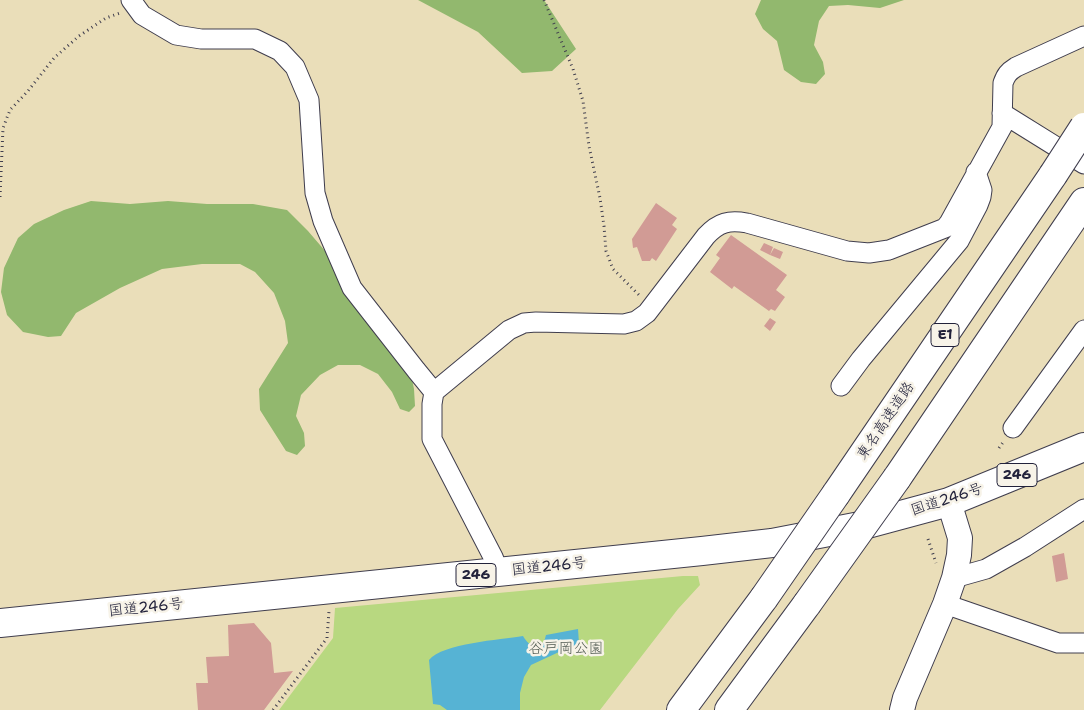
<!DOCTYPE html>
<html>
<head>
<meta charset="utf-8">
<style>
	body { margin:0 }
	canvas { display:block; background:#eadeb9 }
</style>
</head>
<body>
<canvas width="1084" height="710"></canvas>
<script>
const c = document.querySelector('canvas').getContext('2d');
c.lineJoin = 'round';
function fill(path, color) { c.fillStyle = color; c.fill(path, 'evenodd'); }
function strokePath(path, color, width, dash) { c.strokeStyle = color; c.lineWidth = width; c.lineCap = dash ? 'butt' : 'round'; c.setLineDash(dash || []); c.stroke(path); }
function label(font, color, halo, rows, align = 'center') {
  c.font = font + ' "Shantell Sans","Klee One",sans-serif'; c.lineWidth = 5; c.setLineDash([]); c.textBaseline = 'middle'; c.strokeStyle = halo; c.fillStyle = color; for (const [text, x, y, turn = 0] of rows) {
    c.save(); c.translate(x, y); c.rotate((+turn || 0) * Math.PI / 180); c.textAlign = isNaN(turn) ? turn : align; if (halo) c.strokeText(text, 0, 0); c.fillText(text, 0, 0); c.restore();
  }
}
fill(new Path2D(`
	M683 576H698L700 585 678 609 600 710H279L333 638 335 608Z`), '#b8d880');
fill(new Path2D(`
	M418 0H544L576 49 552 71 522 73 478 32Z
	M761 0H904L880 8 848 5 829 6 819 21 814 45 823 62 825 74 816 84 801 82 784 70 777 41 763 29 755 14Z
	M91 201 130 204 168 201 207 204H253L287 210 308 231 326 252 340 278 412 379 414 389 415 406 409 412 400 409 392 392 378 374 360 365H338L320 375 301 395 296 416 304 433 305 446 297 455 286 451 260 410 259 389 288 343 285 321 274 293 255 272 240 264H202L162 269 120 288 76 313 61 336 48 337 23 332 7 315 1 292 4 268 18 238 34 224 64 210Z`), '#92b86e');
fill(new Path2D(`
	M578 629 579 643 578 648 559 652 531 665 524 677 520 693V710H447L440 705 433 704 429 660C443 643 500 640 523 636 529 646 534 648 544 642L546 635Z`), '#56b3d4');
fill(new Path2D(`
	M656 203 677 218 672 225 677 229 656 261 652 258 650 261H642L637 247 633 248 632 239Z
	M731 235 787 275 776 290 785 297 775 311 771 309 769 311 734 286 732 289 710 272 720 258 716 255Z
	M764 243 773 247 770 255 760 250Z
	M774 248 783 252 780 259 770 255Z
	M770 318 776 322 770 331 764 326Z
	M1064 553 1068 579 1056 582 1052 556Z
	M254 623 271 643 274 673 293 671 264 710H198L196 683H208L206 657 229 656 228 625Z`), '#d19b95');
const minor = new Path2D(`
	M131 0 142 15 176 35 201 39H255L280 51 295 67 309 100 315 193 323 221 352 288 416 370 434 392
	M1002 113 1084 164
	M841 386 861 359 959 241 978 205 981 197 982 190 976 172
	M1013 428 1084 330
	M499 572 493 557 432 439V404L434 392 509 330 524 323 536 322 624 324 636 321 647 313 706 236C719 222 729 220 747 223L847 251 869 253 889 250 945 228 949 223 1002 127 1003 83C1006 75 1008 72 1016 67L1084 36
	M954 578 986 569 1025 547 1084 509
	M945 604 1058 643H1084`);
const major = new Path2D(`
	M902 710 905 698 945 604 954 578 959 555 960 538 949 502`);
const highway = new Path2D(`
	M897 478 1084 202
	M836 494 1053 175
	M0 623 702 551 772 543 860 526 886 519 949 502 1084 447
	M681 710 764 598
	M729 710 807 604`);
strokePath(minor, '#403e4e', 21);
strokePath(major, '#403e4e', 26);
strokePath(highway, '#403e4e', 30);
strokePath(new Path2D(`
	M544 0 573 69 583 101 589 146 600 198 604 226 606 251 613 269 639 295
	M0 197 3 128 10 110 28 91 54 58 79 36 106 18 120 13
	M999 448 1004 441
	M928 539 936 563
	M273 710 327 638 329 611`), '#403e4e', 3, [1, 4]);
strokePath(minor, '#fff', 19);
strokePath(major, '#fff', 24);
strokePath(highway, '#fff', 28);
const highwayBridge = new Path2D(`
	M1053 175 1084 127
	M764 598 836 494
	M807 604 897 478`);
strokePath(highwayBridge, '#403e4e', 30, []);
strokePath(highwayBridge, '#fff', 28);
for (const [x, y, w] of [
	[945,335,28],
	[1017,475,40],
	[476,575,40]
]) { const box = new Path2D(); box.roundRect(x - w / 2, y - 11.5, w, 23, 4); c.fillStyle = '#f7f3e8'; c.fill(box); strokePath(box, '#22223b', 1); }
label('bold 14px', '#22223b', null, [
	["E1",945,335],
	["246",1017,475],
	["246",476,575]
]);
label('15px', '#22223b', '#f7f3e8', [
	["東名高速道路",886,421,-56],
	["国道246号",947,500,-18],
	["国道246号",549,567,-6],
	["国道246号",146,608,-6]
]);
label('15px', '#4f5950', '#f7f3e8', [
	["谷戸岡公園",566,649]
]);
</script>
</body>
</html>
